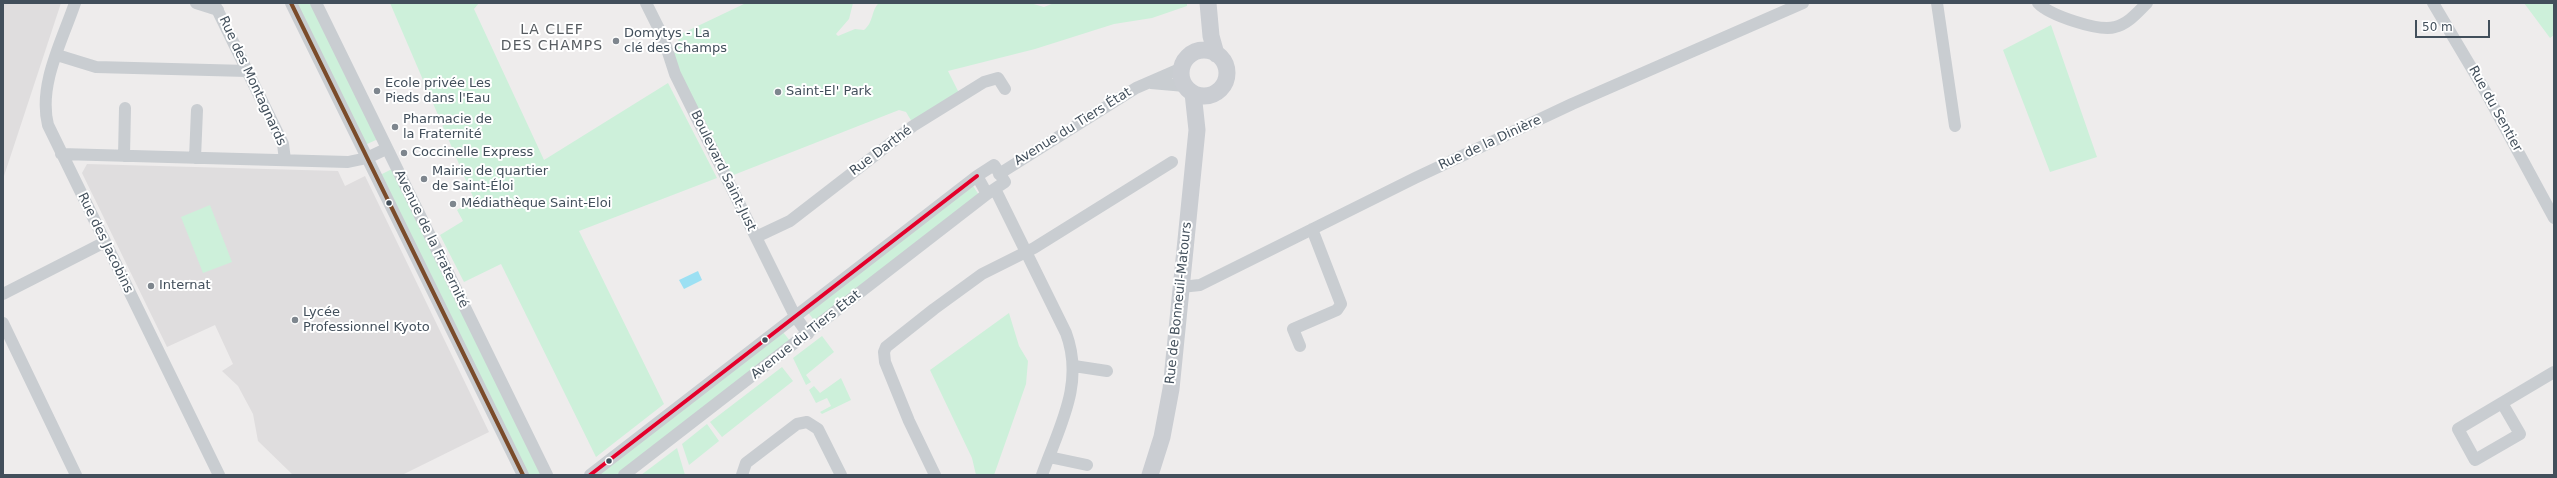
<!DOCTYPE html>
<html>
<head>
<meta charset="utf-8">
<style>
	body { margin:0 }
	#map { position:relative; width:2557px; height:478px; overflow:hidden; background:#eeecec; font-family:"DejaVu Sans",sans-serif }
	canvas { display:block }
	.frame { position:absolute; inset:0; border:4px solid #424f5b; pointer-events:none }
	.scale { position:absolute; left:2415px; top:20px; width:75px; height:18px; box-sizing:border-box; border:2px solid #424f5b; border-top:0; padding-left:5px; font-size:12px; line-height:14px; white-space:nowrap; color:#424f5b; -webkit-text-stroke:3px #fff; paint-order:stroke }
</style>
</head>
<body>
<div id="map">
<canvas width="2557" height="478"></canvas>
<div class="frame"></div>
<div class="scale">50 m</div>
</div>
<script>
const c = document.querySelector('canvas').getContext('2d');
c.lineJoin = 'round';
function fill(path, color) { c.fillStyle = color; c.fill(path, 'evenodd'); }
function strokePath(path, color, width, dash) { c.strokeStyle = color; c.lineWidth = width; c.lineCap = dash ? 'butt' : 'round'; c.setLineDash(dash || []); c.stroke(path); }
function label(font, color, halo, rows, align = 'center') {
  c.font = font + ' "DejaVu Sans",sans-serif'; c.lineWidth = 4; c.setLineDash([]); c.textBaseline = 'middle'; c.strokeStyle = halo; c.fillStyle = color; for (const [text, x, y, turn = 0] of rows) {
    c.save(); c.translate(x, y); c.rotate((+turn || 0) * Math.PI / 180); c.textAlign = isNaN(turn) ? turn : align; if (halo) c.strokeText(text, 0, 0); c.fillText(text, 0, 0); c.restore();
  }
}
fill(new Path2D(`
	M3 3H61L3 179Z
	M87 164 338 171 345 186 365 176 489 432 402 475H293L258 441 253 414 238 386 222 371 233 364 215 325 167 347 82 173Z`), '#dfddde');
fill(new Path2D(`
	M295 3H312L378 139 365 145Z
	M390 3H479L474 9 544 160 668 83 717 178 579 231 664 404 596 457 501 264 464 282 440 235 463 221 457 210 474 199Z
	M746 3H853L849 19 836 34 838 36 855 29 864 30C874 22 871 10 879 3H1030L1044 7 1054 3H1187V6L1152 18 1114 24 1035 49 948 71 959 93 912 122 906 112 899 110 731 176 679 74 673 53 681 34Z
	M2524 3H2554V35L2550 38Z
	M2051 25 2097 157 2050 172 2003 50Z
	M392 169 543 475H527L380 175Z
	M973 186 979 195 816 323 807 311Z
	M210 205 232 262 203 273 181 217Z
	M1009 313 1019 346 1028 361 1026 384 994 475H976L972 458 930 370Z
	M782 331 791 342 619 475H595Z
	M822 336 834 352 806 375 811 382 806 385 793 358Z
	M782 367 793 381 722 437 710 422Z
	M841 378 851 400 822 414 820 412 831 406 827 398 816 403 809 390 814 386 820 393Z
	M707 424 719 441 689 465 682 444Z
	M677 448 685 475H641Z`), '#cdf0da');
fill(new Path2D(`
	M698 271 702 280 684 289 679 280Z`), '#9ce0f3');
strokePath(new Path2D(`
	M75 3C62 41 38 85 48 125L219 475
	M196 3 218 10
	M214 3 283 144 285 160
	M291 3 523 475
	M316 3 547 475
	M646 3 663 37 675 74 795 316 808 334
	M1937 3 1955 126
	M2038 3C2049 15 2099 32 2115 27 2128 24 2138 12 2147 3
	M2433 3 2484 89 2554 218
	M57 55 96 67 247 71
	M1151 83 1185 86
	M61 154 348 162 367 158 386 149
	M124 156 125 108
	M195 158 197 110
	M994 165 1005 182 987 194 977 176Z
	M999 174 1136 88 1182 68
	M995 189 1066 333C1085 384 1059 427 1042 475
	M756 237 790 221 913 126 984 82 998 78 1005 89
	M1181 287 1200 285 1415 178 1572 104 1803 3
	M3 294 105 242
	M3 323 76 475
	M1300 346 1293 329 1337 310 1341 304 1312 229
	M1074 366 1107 371
	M2502 403 2520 434 2475 460 2458 429 2554 372
	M1049 457 1087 465
	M590 475 977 176
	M624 475 987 194
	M742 475 746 463 797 424 807 422 818 429 841 475
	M935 475 909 421 885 362 884 352 886 347 934 309 982 274 1034 248 1172 162`), '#c9cdd1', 12);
strokePath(new Path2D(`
	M1208 3 1211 36 1216 54
	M1181 73a23 23 0 1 1 46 0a23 23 0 1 1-46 0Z
	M1150 475 1162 437 1171 389 1197 130 1193 93`), '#cacdd2', 17);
strokePath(new Path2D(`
	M590 475 977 176`), '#e4002b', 4);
strokePath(new Path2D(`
	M291 3 523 475`), '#7a4b2a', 4);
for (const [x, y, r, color] of [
	[616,41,4,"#7e868e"],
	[377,91,4,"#7e868e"],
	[778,92,4,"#7e868e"],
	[395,127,4,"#7e868e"],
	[404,153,4,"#7e868e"],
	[424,179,4,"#7e868e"],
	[389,203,3.5,"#424f5b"],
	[453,204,4,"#7e868e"],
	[151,286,4,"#7e868e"],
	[295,320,4,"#7e868e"],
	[765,340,3.5,"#424f5b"],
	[609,461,3.5,"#424f5b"]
]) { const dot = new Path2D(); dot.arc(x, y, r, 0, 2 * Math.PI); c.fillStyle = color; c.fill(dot); strokePath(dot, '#fff', 1.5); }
label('13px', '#424f5b', '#fff', [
	["Domytys - La",624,34],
	["clé des Champs",624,49],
	["Ecole privée Les",385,84],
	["Pieds dans l'Eau",385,99],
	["Saint-El' Park",786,92],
	["Pharmacie de",403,120],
	["la Fraternité",403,135],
	["Coccinelle Express",412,153],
	["Mairie de quartier",432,172],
	["de Saint-Éloi",432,187],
	["Médiathèque Saint-Eloi",461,204],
	["Internat",159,286],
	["Lycée",303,313],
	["Professionnel Kyoto",303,328]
], 'left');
label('13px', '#424f5b', '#fff', [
	["Rue des Montagnards",252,81,65],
	["Rue du Sentier",2495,109,61],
	["Avenue du Tiers État",1073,127,-32],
	["Rue de la Dinière",1490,143,-25],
	["Rue Darthé",881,151,-37],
	["Boulevard Saint-Just",723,171,64],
	["Avenue de la Fraternité",431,239,64],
	["Rue des Jacobins",105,243,64],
	["Rue de Bonneuil-Matours",1179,303,-84],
	["Avenue du Tiers État",806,335,-38]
]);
c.letterSpacing = '1px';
label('14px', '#575c61', '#fff', [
	["LA CLEF",552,30],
	["DES CHAMPS",552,46]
]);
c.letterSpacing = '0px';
</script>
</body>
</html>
